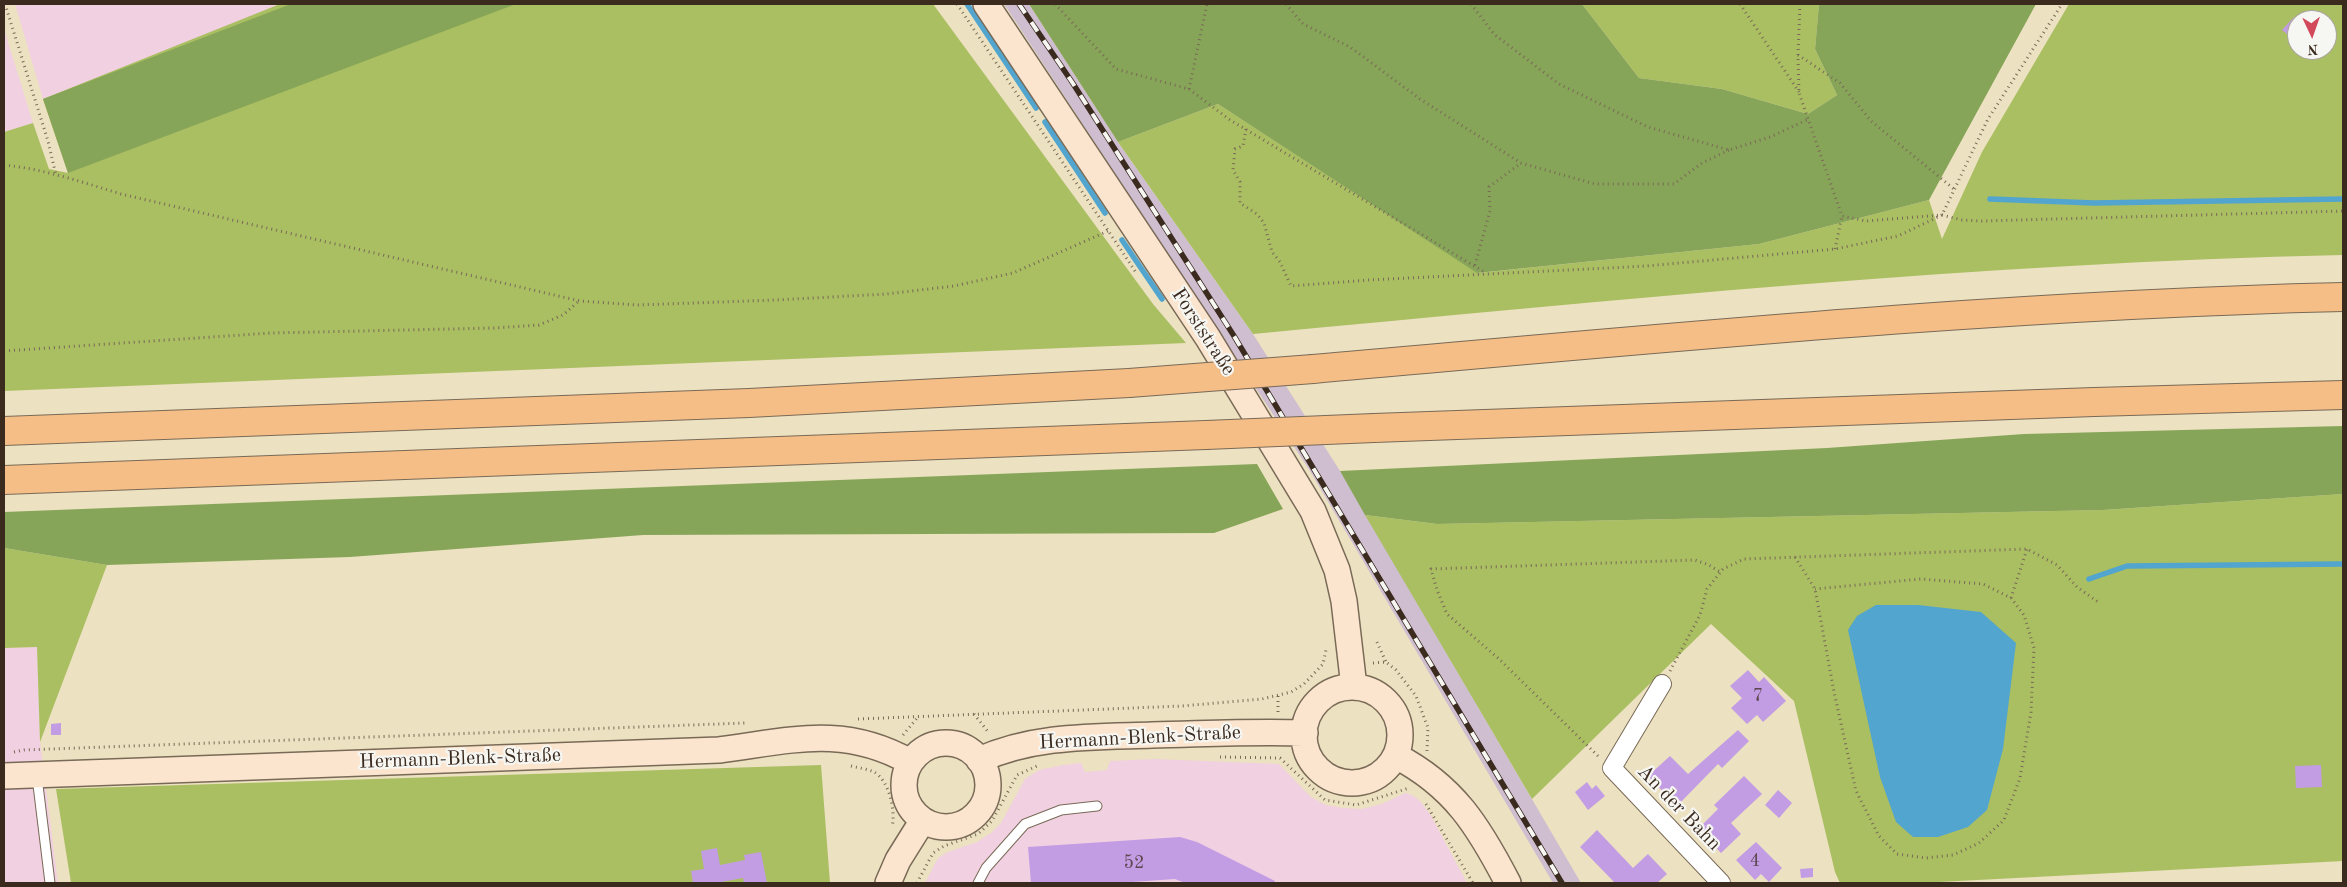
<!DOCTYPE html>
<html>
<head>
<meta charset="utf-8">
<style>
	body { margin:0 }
	#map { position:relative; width:2347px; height:887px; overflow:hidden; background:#ece1c0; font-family:"Old Standard TT",serif }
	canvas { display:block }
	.frame { position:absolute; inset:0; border:5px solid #3b2a1e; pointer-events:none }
	.north { position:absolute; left:2287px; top:10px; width:50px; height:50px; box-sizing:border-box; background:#f6f6f2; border:1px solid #aba49d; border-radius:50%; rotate:177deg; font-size:14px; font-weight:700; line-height:20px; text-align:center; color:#3b2a1e }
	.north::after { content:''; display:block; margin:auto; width:18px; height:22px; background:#d1495b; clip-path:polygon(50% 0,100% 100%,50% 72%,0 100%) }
</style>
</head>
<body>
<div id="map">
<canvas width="2347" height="887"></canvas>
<div class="frame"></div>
<div class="north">N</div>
</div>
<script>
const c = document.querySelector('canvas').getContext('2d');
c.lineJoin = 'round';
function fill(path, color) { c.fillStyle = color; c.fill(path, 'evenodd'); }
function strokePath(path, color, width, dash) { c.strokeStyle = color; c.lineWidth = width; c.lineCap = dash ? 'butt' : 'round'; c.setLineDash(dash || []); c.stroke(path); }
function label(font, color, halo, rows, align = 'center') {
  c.font = font + ' "Old Standard TT",serif'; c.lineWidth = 4.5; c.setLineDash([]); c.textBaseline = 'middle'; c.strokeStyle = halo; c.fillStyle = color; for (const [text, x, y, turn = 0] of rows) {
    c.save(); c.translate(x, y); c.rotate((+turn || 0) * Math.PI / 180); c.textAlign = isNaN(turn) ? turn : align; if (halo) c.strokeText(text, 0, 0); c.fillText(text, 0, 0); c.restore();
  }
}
fill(new Path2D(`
	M15 4H291L43 99Z
	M4 29 33 123 4 132Z
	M37 647 40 742 58 883H4V648Z
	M1155 759 1279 764 1311 797 1326 805 1343 808 1361 809 1382 804 1405 793 1412 795 1420 801 1430 814 1467 883H925L938 858 948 852 977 842 991 833 1001 823 1025 779 1039 770 1063 765 1081 763 1085 772 1107 770 1110 761Z`), '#f1d0e2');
fill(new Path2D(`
	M1004 4H1029L1118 142 1253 334 1340 471 1581 883H1553L1310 471Z`), '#cebed0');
fill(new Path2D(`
	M280 4H933L1153 304 1186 343 4 391V132L33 123 49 169 68 173 43 99Z
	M1582 4H1819L1815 49 1837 95 1808 114 1722 89 1639 78Z
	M2069 4H2343V255C1979 263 1615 300 1253 334L1118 142 1218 104 1478 273 1759 244 1929 200 1942 239 1982 152ZM2297 20H2327V50H2297Z
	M2343 494V861L1920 883H1840L1835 872 1794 701 1711 624 1532 799 1365 515 1437 524 2103 510Z
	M4 548 107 565 40 742 37 647 4 648Z
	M821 765 830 883H71L56 789Z`), '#aabe62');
fill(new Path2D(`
	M291 4H516L68 173 43 99Z
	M1029 4H1582L1639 78 1722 89 1808 114 1837 95 1815 49 1819 4H2036L1929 200 1759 244 1477 273 1218 104 1118 142Z
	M2343 426V494L2103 510 1437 524 1365 515 1340 471 1827 448 2024 434Z
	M1257 464 1283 509 1214 533 643 535 350 557 107 565 4 548V512Z`), '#87a558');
fill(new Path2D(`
	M1876 605H1918L1981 612 2016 643 2003 749 1987 810 1968 827 1938 837H1913L1896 822 1880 777 1848 630 1857 616Z`), '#52a5ce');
strokePath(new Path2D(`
	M967 4 1036 108
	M1045 122 1105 213
	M1990 199 2094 203 2343 199
	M1122 240 1162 299
	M2089 579 2127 566 2343 564`), '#52a5ce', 5.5);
fill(new Path2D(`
	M2294 17 2297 20V31L2291 37 2282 30Z
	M1748 670 1759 682 1764 677 1786 701 1763 722 1757 715 1747 724 1731 708 1742 698 1730 686Z
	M61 723V735H51V724Z
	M1738 730 1749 741 1722 768 1718 764 1677 806 1648 776 1670 756 1688 774Z
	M2321 765 2322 787 2296 788 2295 766Z
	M1744 776 1762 794 1731 823 1741 834 1721 853 1698 829 1718 809 1714 805Z
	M1587 782 1592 789 1596 785 1605 796 1588 810 1575 792Z
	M1778 790 1792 803 1779 818 1765 805Z
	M1597 830 1633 868 1648 854 1667 874 1657 883H1615L1580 847Z
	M1180 837 1197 842 1275 881 1274 883H1185L1175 879 1118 883H1031L1028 847Z
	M1756 842 1782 868 1769 882 1761 874 1755 880 1736 860Z
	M717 848 720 865 745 860 744 855 761 852 767 883H744L743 878 716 883H693L691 871 704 869 701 851Z
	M1813 868V877L1801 878 1800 869Z`), '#c29de4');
const lane = new Path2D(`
	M37 777 50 883
	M978 883 986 868 1025 824 1061 810 1097 806`);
const street = new Path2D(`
	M1662 684 1612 768 1721 883`);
const secondary = new Path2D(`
	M986 4 1208 338 1313 511 1337 570 1344 601 1354 687
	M1304 735a48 48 0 1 1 96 0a48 48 0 1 1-96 0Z
	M904 785a42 42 0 1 1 84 0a42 42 0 1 1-84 0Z
	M1396 756C1454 786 1479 827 1508 883
	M979 760C1034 735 1093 737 1152 735 1203 734 1253 731 1305 733
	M4 776 719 750C790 741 843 724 910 762
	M888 883 898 860 923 820`);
const highway = new Path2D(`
	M1313 369C1656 339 1999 305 2343 297
	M1374 428 2094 402 2343 395
	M4 431 749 403 1129 383
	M4 480 1206 435`);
strokePath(lane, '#796a57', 11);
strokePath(street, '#796a57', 20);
strokePath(secondary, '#796a57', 28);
strokePath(highway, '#796a57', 30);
strokePath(new Path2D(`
	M5 4 48 141 56 175
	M957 4 1137 274
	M1055 4 1116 69 1189 89 1230 120 1486 273
	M1286 4 1303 24 1350 47 1420 99 1521 163 1595 184H1674L1702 163 1729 150
	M1471 4 1494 34 1559 84 1648 127 1729 150 1770 137 1809 119
	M1740 4 1799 92
	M1800 4 1798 55 1799 93 1842 216 1866 221 1942 215 1962 220 1982 221 2343 211
	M1798 55 1840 83 1871 121 1954 189
	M1189 89 1207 4
	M1246 129 1243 146 1235 149 1233 170 1240 182V203L1257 214 1264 223 1272 252 1280 262 1291 286 1369 280 1646 266 1835 249 1898 236 1942 215 1988 119 2062 4
	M4 165C44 169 82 182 121 194L580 301 637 305 776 300 886 294 954 286 1013 273 1108 231
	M1835 249 1842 216
	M1475 265 1490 211 1489 187 1521 163
	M4 351 271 333 494 328 539 325 563 315 579 301
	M1795 557 1815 589 1834 692 1856 791 1879 836 1897 854 1926 858 1953 855 1979 843 2004 820 2020 778 2031 712 2034 648 2024 615 2011 598 1983 584 1921 579 1815 589
	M2011 598 2027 549
	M1377 642 1386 662
	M1373 663 1386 662 1396 670 1416 696 1428 728 1427 751
	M1670 671 1700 615 1707 589 1723 569 1744 559 2027 549 2057 565 2077 587 2098 602
	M1278 696V712
	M974 714 989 733
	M858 719 1182 706 1262 699 1291 692 1304 684 1323 664 1326 650
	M903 735 918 717
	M14 752 24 750 745 723
	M1598 756 1498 658 1447 614 1437 590 1431 569 1695 560 1709 565 1720 572
	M1220 757 1280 758 1325 800 1356 805 1409 788
	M851 766C859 768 868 769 874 772 889 780 896 811 892 827
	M1426 804 1473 883
	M917 883 933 853 944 846 978 834 992 821 1017 775 1037 766`), '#796a57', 3, [1, 4]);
strokePath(lane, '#fff', 9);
strokePath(street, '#fff', 18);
strokePath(secondary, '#fbe5cf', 25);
strokePath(highway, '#f6be87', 28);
const rail = new Path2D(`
	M1019 4 1072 82 1234 336 1562 883`);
strokePath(rail, '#3b2a1e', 5.5);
strokePath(rail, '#f6f6f2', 4, [11]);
const highwayBridge = new Path2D(`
	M1129 383 1313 369
	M1206 435 1374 428`);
strokePath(highwayBridge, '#796a57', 30, []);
strokePath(highwayBridge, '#f6be87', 28);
label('18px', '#5d4750', null, [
	["7",1758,696],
	["4",1755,861],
	["52",1134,863]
]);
label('20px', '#3b2a1e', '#f6f6f2', [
	["Forststraße",1203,332,57],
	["Hermann-Blenk-Straße",1140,738,-3],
	["Hermann-Blenk-Straße",460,759,-2],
	["An der Bahn",1679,808,46]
]);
</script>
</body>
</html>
